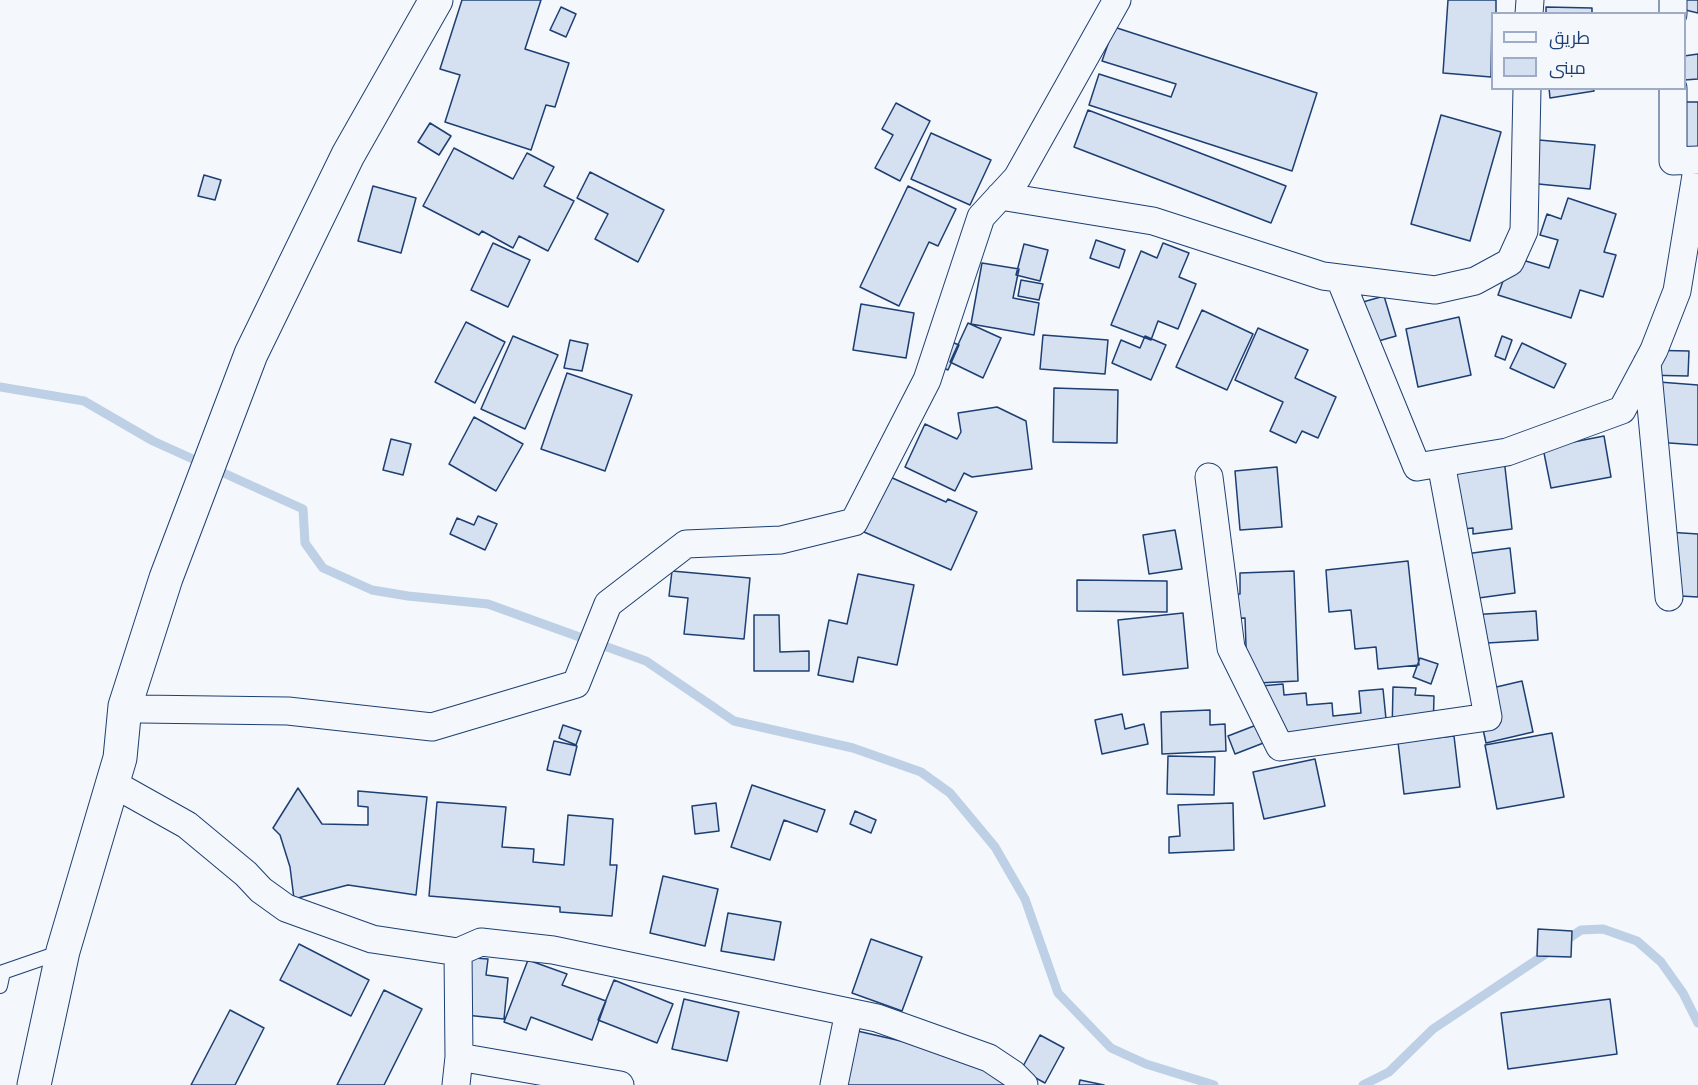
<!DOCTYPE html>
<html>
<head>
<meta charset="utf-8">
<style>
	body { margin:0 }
	#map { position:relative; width:1698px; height:1085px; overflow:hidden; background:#f4f7fb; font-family:Jost,Cairo,sans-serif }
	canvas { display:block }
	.legend { position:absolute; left:1491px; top:12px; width:195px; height:78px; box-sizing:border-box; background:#f4f7fb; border:2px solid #9eadc5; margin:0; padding:8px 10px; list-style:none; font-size:18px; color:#1d3f73 }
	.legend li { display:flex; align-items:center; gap:12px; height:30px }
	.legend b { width:30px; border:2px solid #9eadc5 }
</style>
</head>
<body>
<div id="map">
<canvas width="1698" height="1085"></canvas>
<ul class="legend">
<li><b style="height:8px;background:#f4f7fb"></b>طريق</li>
<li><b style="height:16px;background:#d5e0f0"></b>مبنى</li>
</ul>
</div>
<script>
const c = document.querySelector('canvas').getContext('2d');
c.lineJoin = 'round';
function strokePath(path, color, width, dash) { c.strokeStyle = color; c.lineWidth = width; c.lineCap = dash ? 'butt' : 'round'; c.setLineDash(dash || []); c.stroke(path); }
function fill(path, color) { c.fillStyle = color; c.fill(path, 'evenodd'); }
strokePath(new Path2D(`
	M0 387 84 401 153 441 303 509 305 543 323 568 372 590 408 596 488 604 646 661 734 721 853 748 921 772 950 793 995 847 1025 899 1058 993 1111 1048 1146 1064 1214 1085
	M1562 943 1581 930 1603 929 1637 941 1661 962 1683 993 1698 1023
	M1363 1085 1389 1072 1433 1029 1550 951`), '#bed0e5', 9);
const building = new Path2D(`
	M462 0H541L525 49 569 63 555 107 546 105 531 150 445 122 460 75 440 69Z
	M1448 0H1496V14H1492L1491 77 1443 73Z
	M1666 0H1698V13L1665 5Z
	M561 7 576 14 566 37 550 30Z
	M1546 7 1592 8V14H1546Z
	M1114 27 1317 93 1292 171 1089 105 1099 74 1171 97 1176 84 1102 61Z
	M1698 54V79L1684 80V56Z
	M1549 88H1593L1594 91 1550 98Z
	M1668 102H1698V147H1668Z
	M896 103 930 121 900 181 875 168 893 135 882 129Z
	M1088 110 1286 186 1271 223 1074 147Z
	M1441 115 1501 132 1470 241 1411 224Z
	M430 123 451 136 439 155 418 142Z
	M931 133 991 160 970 205 911 179Z
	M1539 140 1595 145 1590 189 1528 183Z
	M454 148 513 179 527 153 554 167 544 186 574 201 548 251 519 236 513 248 482 231 479 235 423 206Z
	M590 172 664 210 638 262 595 239 608 214 577 198Z
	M204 175 221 180 215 200 198 196Z
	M373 186 416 198 401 253 358 241Z
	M908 186 956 209 938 246 929 242 899 306 860 287Z
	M1568 198 1616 214 1604 252 1616 255 1603 297 1580 290 1571 318 1498 295 1503 281 1499 253 1549 268 1558 240 1540 235 1547 214 1561 219Z
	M1096 240 1125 250 1119 268 1090 258Z
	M493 243 530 260 508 307 471 290Z
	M1163 243 1189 253 1179 277 1196 284 1178 329 1158 321 1151 340 1111 325 1141 251 1157 258Z
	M1024 244 1048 250 1040 281 1016 275Z
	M982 263 1019 269 1013 298 1039 303 1034 335 971 324Z
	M1021 280 1043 284 1039 300 1018 296Z
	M1384 296 1396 336 1361 346 1349 306Z
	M861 304 914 313 906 358 853 350Z
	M1202 310 1253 334 1227 390 1176 367Z
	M1459 317 1471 375 1418 387 1406 329Z
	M466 322 505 342 475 403 435 382Z
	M968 323 1001 338 983 378 950 362Z
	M1258 328 1308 350 1295 378 1336 397 1318 438 1302 431 1296 443 1270 431 1283 402 1235 380Z
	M1043 335 1108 340 1105 374 1040 369Z
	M513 336 558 355 525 429 481 409Z
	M937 336 959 345 948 370 926 360Z
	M1145 336 1166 345 1151 380 1112 363 1121 340 1140 348Z
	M1502 336 1512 340 1505 360 1495 356Z
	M570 340 588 344 582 371 564 368Z
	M1522 343 1566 364 1554 388 1510 368Z
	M1642 350 1689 351 1688 376 1641 375Z
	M567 373 632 395 605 471 541 449Z
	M1659 382 1698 385V445L1655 442Z
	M1054 388 1118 390 1117 443 1053 442Z
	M997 407 1026 421 1032 469 972 477 964 473 955 491 905 467 925 424 957 439 961 432 958 413Z
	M474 417 523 444 496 491 449 464Z
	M1604 436 1611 477 1551 488 1543 448Z
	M391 439 411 444 403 475 383 470Z
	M1503 450 1512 529 1473 534V528L1445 531 1439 476Z
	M1277 467 1282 527 1240 530 1235 471Z
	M888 476 946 502 948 499 977 512 951 570 864 532Z
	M478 516 497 524 485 550 450 534 457 518 474 525Z
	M1175 530 1182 569 1149 574 1143 535Z
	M1667 532 1698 534V597L1663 595Z
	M1510 548 1515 593 1464 600 1458 555Z
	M1408 561 1419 665 1378 669 1376 647 1355 649 1351 610 1329 612 1326 570Z
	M672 571 750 578 744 639 684 634 688 598 669 596Z
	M1294 571 1298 681 1258 683 1248 702 1245 618 1214 619 1213 596 1240 594V573Z
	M858 574 914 585 897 665 858 657 853 682 818 675 829 620 847 624Z
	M1077 580 1167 581V612L1077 611Z
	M1536 611 1538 640 1470 644 1469 615Z
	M1183 613 1188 668 1123 675 1118 620Z
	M754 615H779L780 652 809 651V671H754Z
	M1420 658 1438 664 1431 684 1413 677Z
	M1522 681 1533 732 1486 743 1475 692Z
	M1283 684 1284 695 1306 693 1307 705 1332 703 1333 716 1361 713 1359 691 1383 689 1387 729 1265 739 1261 686Z
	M1393 687 1416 688 1415 695 1434 696 1433 734 1392 733Z
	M1210 710V725L1225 724 1226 751 1162 754 1161 712Z
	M1122 714 1125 729 1144 724 1148 744 1102 754 1095 720Z
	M1259 724 1266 742 1235 754 1228 736Z
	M563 725 581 731 576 745 559 738Z
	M1552 733 1564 797 1497 809 1485 745Z
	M1454 736 1460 787 1404 794 1398 742Z
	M554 741 577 746 570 775 547 770Z
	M1168 756 1215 757 1214 795 1167 794Z
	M1315 759 1325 806 1264 819 1253 772Z
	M752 785 825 810 817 832 784 820 770 860 731 847Z
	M298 788 322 824 368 825V807L358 806V791L427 797 416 895 348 885 294 899 290 867 280 835 273 828Z
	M437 802 506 807 502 847 534 849 533 862 564 865 568 815 613 819 610 865H617L612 916 560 912V907L429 896Z
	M716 803 719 831 695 834 692 806Z
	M1233 803 1234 850 1169 853V837L1180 836 1178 805Z
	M855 811 876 820 871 833 850 824Z
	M663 876 718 889 705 946 650 933Z
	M728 913 781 922 774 960 721 951Z
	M1538 929 1572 931 1571 957 1537 956Z
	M871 939 922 957 902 1011 852 993Z
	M299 944 369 980 351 1016 280 980Z
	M462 957 488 959 486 975 508 978 504 1019 456 1014Z
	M528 960 567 974 562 985 606 1001 592 1040 531 1017 526 1030 504 1022Z
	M614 980 673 1004 657 1043 598 1020Z
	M384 990 422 1009 384 1085H337Z
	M684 999 739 1012 727 1061 672 1049Z
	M1610 999 1617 1054 1508 1069 1501 1013Z
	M230 1010 264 1028 235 1085H191Z
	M853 1030 936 1049 995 1071 1008 1085H842Z
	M1040 1035 1064 1048 1045 1083 1021 1070Z
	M1080 1080 1104 1085H1079Z`);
fill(building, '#d5e0f0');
strokePath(building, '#1d3f73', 1.5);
const lane = new Path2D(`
	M0 986 3 972 61 952`);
const street = new Path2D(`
	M1673 0V14
	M1529 14 1530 0
	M1673 88V161L1698 160
	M1000 196 1153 221 1323 276 1435 290 1475 281 1510 262 1524 231 1527 88
	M1340 279 1417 467 1507 452 1622 410 1654 350 1677 291 1698 163
	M1647 363 1669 597
	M1209 477 1231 648 1280 747 1488 717 1441 463
	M125 706 140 709 288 711 432 727 576 684 608 604 686 544 781 540 854 522 927 380 981 217 1017 178 1117 0
	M112 783 187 825 246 874 261 890 286 908 372 939 458 952 481 942 553 950 877 1018 989 1058 1013 1074 1024 1085
	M459 1057 620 1085
	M456 1085 459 1057 458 952
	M834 1085 849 1012`);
const primary = new Path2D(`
	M34 1085 63 951 120 758 125 706 166 578 251 354 348 155 436 0`);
strokePath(lane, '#1d3f73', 16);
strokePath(street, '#1d3f73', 29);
strokePath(primary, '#1d3f73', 35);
strokePath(lane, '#f4f7fb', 14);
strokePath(street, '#f4f7fb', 27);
strokePath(primary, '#f4f7fb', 33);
</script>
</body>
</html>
